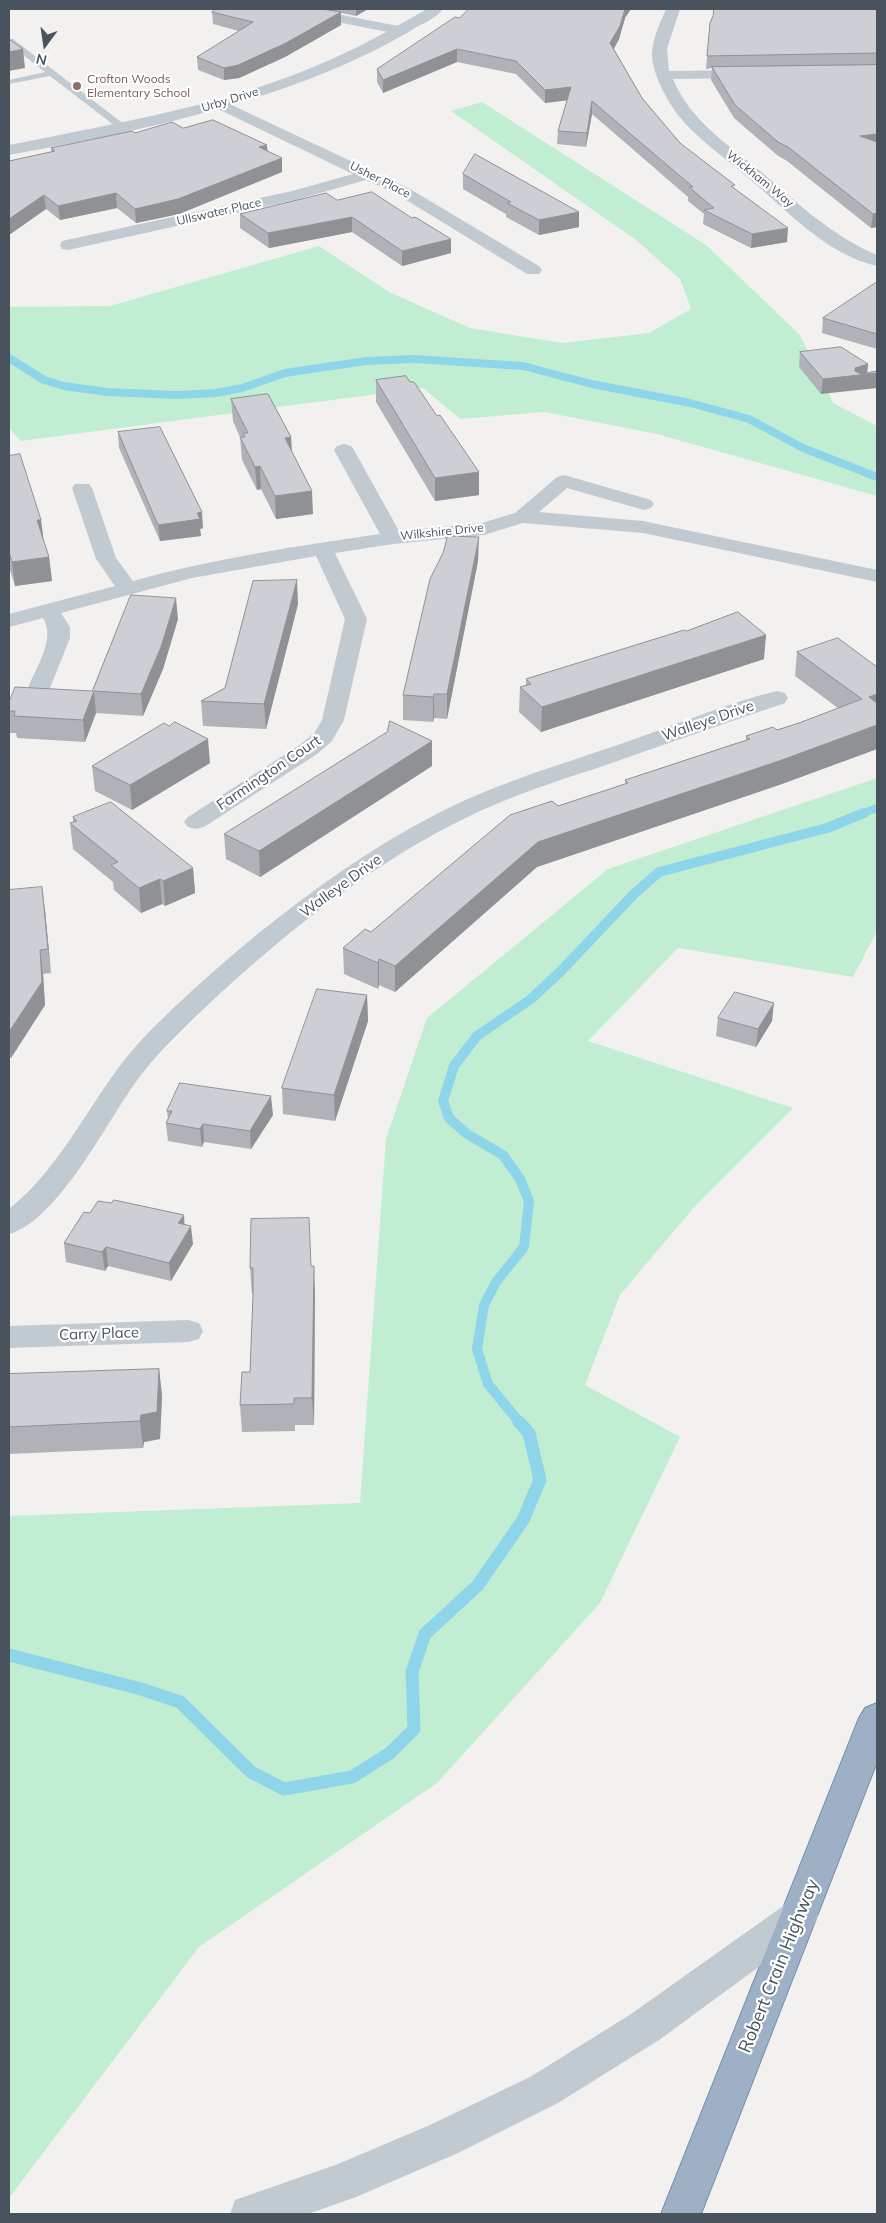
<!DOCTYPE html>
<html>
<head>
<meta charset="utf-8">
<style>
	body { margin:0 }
	#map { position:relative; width:886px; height:2223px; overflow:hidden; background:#f3f0f0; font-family:Mulish,sans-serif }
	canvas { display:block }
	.frame { position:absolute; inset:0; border:10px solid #49535d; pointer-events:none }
	.north { position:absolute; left:20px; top:20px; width:50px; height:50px; -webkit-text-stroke:4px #fff; paint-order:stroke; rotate:194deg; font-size:14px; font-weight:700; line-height:20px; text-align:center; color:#49535d }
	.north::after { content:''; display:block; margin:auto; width:18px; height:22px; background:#49535d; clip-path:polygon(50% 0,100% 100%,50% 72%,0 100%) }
</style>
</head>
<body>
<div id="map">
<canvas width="886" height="2223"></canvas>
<div class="frame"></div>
<div class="north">N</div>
</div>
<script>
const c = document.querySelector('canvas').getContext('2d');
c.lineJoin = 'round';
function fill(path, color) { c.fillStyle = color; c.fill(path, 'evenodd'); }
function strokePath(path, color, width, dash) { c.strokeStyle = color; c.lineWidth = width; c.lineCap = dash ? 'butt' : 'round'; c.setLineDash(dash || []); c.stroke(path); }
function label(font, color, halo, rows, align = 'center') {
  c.font = font + ' Mulish,sans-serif'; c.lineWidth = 4.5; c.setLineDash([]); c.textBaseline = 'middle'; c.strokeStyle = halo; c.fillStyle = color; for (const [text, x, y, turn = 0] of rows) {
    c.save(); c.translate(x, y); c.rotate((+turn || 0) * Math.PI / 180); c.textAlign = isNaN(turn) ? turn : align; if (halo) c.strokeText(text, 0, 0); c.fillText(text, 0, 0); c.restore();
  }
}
fill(new Path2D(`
	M482 102 706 245 800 335 833 403 877 426V496L657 434 544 412 460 419 423 388 21 441 9 428V307L110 306 319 246 391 293 470 328 562 343 649 333 691 309 680 279 636 240 451 111Z
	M877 778V931L853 977 678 948 588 1041 793 1108 696 1205 620 1295 585 1385 680 1437 600 1603 437 1783 199 1947 9 2198V1516L360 1503 386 1139 427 1018 608 869Z`), '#c1eed3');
strokePath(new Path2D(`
	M9 358 44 380 64 386 107 392 176 395 216 393 242 388 285 373 366 361 414 359 523 366 592 384 690 403 749 419 803 448 877 477
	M861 814 877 808`), '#8fd5ea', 8);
strokePath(new Path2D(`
	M520 1423 488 1384 477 1349 484 1305 496 1282 524 1247 529 1201 520 1179 503 1155 467 1134 449 1118 443 1101 454 1066 477 1036 531 999 561 971 633 895 659 872 827 828 864 813`), '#8fd5ea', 10);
strokePath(new Path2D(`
	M9 1655 141 1689 180 1702 251 1772 284 1789 352 1777 390 1753 414 1729 412 1672 425 1634 478 1585 523 1520 540 1480 529 1433 519 1422`), '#8fd5ea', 13);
const trunk = new Path2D(`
	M877 1703V1762L701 2214H661L859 1718 865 1708Z`);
strokePath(trunk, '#758da9', 2);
fill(new Path2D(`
	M9 39H13L125 125V129H119L50 76 9 84V80L45 72 9 44Z`), '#c1cad1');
fill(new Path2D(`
	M284 9H311L403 27 410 31 403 35 291 13Z
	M666 9H680L667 49 669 71 750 70 757 74 750 78 673 79C690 120 726 143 759 170 796 202 832 236 877 255V266C826 255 785 208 746 176 723 156 697 139 678 115 667 100 657 82 653 64 649 45 659 26 666 9Z
	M219 99 410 189 539 266 542 270 539 274H527L398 195 366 180 295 200 68 250 62 249 60 245 62 241 292 191 353 174 214 107 211 104Z
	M344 444 351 446 354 450 399 531 482 523 515 513 557 477 564 475 651 500 654 504 651 508 644 510 567 488 539 512 643 521 877 570V582L643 533 523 523 484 535 393 544 335 553 367 619 344 720 332 741 317 754 204 827 196 829 188 827 184 822 188 817 301 744 315 732 322 720 345 619 316 556 192 578 61 613 70 627V638L50 688 47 693 39 695 31 693 28 688C36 667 56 639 43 618L9 627V614L115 586 96 559 72 488 75 484H89L92 488 116 558 133 581C215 558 298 546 380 534L334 450 337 446Z
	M777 691 785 693 788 698 785 703C725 723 666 744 606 765 566 778 526 791 487 808 373 858 257 954 169 1043 154 1058 141 1074 129 1092 103 1130 55 1222 9 1234V1209C68 1162 95 1087 147 1034 235 946 357 848 470 798 522 775 578 759 632 740 680 723 728 703 777 691Z
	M188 1320 199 1323 203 1331 199 1339 188 1342 9 1348V1326Z`), '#c1cad1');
fill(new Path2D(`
	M427 9H443C436 19 419 25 408 32 296 99 137 132 9 155V145C117 123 230 105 332 59 365 44 396 27 427 9Z
	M799 1899 812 1904 818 1916 812 1928 659 2040 558 2103 458 2153 356 2197 308 2214H230L235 2200 338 2164 430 2125 530 2077 631 2014 786 1904Z`), '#c1cad1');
fill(trunk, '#9eb0c6');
fill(new Path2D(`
	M217 9H368L356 16 341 13V25L285 57 239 78 224 80 198 70 197 57 239 31 213 24 212 12Z
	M877 9V227L871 228 787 161 777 155 734 118 711 80 712 68 706 69 710 23Z
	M459 18H625L619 39 614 49 642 98 680 143 735 189 787 242 751 248 703 224 704 214 688 201V197L592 114 586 147 557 144 558 131 567 100 545 103 516 74 457 62 383 93 377 82V69Z
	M183 128 267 151 282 172 179 214 136 223 117 208 60 220 46 209 9 235V161L51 152V148L135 133Z
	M463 174 579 212V227L539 235 506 217V214L463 189Z
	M337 200 451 253 402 266 352 232 269 248 240 228V214Z
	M877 282V349L822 333 823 318Z
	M800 352 868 364 867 373 821 394 799 367Z
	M376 380 479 495 435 501 376 402Z
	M231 399 291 437 292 452 313 514 276 519 261 489 257 490 242 460 240 437 233 421Z
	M118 432 203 528 200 529 201 536 160 541 119 448Z
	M9 456 41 520 43 540 49 557 52 581 15 586 9 567Z
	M478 561 447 719 434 718 433 722 403 720V695Z
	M298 604 266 729 203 726 201 701 225 688Z
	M178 619 163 669 143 716 96 713 85 742 17 738 16 733H9V702L92 691Z
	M686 631 764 659 541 732 519 712 520 687 526 685V679Z
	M797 652 877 667V749L779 785 537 867 395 992 379 985 378 989 344 974 343 948 371 932 558 806 625 784V780L746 740V736L777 730 799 723 838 708 795 676Z
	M210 763 132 810 95 791 92 766Z
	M432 766 260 877 226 859 224 834Z
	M73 817 193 868 195 893 165 906 162 904 141 913 114 890 113 882 73 849 70 823 73 822Z
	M9 890 45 910 51 973 43 974 45 1005 11 1058H9Z
	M367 995 368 1021 335 1121 283 1114 282 1088Z
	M718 1018 772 1021 756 1047 716 1036Z
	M167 1111 273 1115 251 1149 204 1142 202 1147 168 1141 166 1123 168 1119Z
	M185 1224 193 1244 171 1281 108 1266 105 1271 66 1262 64 1243Z
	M311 1266 315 1293 314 1425H295V1431L242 1432 240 1405 250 1372 253 1294H252L250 1268Z
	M159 1369 162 1396 160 1439 144 1442 143 1448 9 1454V1374Z`), '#b0b2b7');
fill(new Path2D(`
	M356 9H368L356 16Z
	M625 9H631L625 18 619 39 610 55V43Z
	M341 12V25L285 57 239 78 224 80V68Z
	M23 49 25 68 9 71 10 78 9 79V52Z
	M457 49V62L383 93V80Z
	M571 87 570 100 545 103V90Z
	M592 101V114L586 147 587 133Z
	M877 134V148L860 136Z
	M267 145 268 158 259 147Z
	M282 158V172L179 214 136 223 135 209Z
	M116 193 117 208 60 220 58 206Z
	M44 195 46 209 9 235V219Z
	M579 212V227L539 235V220Z
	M877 213V227L871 228 873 214Z
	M352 217V232L269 248 268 233Z
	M788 228 787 242 751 248 752 234Z
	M451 239V253L402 266V251Z
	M868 364 867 374 877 373V388L821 394 823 379Z
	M291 437 292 460 285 438Z
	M260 466 261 489 257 490 255 467Z
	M479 472V495L435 501V478Z
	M312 491 313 514 276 519 275 496Z
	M202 512 203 528 200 529 201 536 160 541 158 525 197 513Z
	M37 520H41L44 543Z
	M479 537 478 561 447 719V694Z
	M49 557 52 581 15 586 12 562Z
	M297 580 298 604 266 729 264 704Z
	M176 598 178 619 163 669 143 716 141 694Z
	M766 635 764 659 541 732 542 707Z
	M94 691 96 713 85 742 83 720Z
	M434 694V718L433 722V697Z
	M877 694V718L869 697Z
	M877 725V749L779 785 537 867 395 992V966L538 842Z
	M208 739 210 763 132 810 130 785Z
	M432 741V766L260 877 259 851Z
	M193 868 195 893 165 906 163 881Z
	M160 879 162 904 141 913 139 888Z
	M42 887 45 910 51 973 48 949Z
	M40 950 43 974 45 1005 11 1058 9 1045V1032Z
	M379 959V985L378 989V963Z
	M367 995 368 1021 335 1121 334 1095Z
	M774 1003 772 1021 756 1047 758 1029Z
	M271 1096 273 1115 251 1149 250 1131Z
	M203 1124 204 1142 202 1147 200 1129Z
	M184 1215 185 1234 178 1223Z
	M191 1226 193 1244 171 1281 169 1263Z
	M106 1247 108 1266 105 1271 102 1252Z
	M314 1266 315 1293 314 1425 312 1398Z
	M159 1369 162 1396 160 1439 144 1442 143 1448 140 1421 141 1415Z`), '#909195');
const building = new Path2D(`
	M217 9H322L341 12 284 44 238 65 224 68 197 57 253 22 212 12Z
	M469 9H625L620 26 610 43 642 98 680 143 735 185 731 186 788 228 752 234 704 210 714 208 689 187H693L592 101 587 133 558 131 571 87 545 90 516 61 457 49 383 80 377 69 455 17 459 18Z
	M714 9H877V53L707 56 710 23 713 16Z
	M9 39 23 49 9 52Z
	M877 65V134L860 136 877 142V213L873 214 788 147 778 142 735 105 712 67Z
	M213 120 267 145 259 147 282 158 178 199 135 209 116 193 58 206 44 195 9 219V161L55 151 51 148 132 131 135 133 172 122 183 128Z
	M475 154 579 212 539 220 507 203 511 202 463 174Z
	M372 192 412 218 415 217 451 239 402 251 352 217 268 233 240 214 326 193 337 200Z
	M877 282V334L823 318Z
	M841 347 868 364 855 368V371L861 374 877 371V373L823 379 800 352Z
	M406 376 410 382H414L437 416 440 415 479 472 435 478 376 380Z
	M268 394 291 437 285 438 312 491 275 496 260 466 255 467 240 437H245L243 433H248L231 399Z
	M160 427 202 512 197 513 200 519 158 525 118 432Z
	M20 454 41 520H37L49 557 12 562 9 552V456Z
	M448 536 479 537 447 694H434L433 697 403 695 430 579 443 553Z
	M297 580 264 704 201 701 225 688 253 581Z
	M131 595 176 598 161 647 141 694 94 691 83 720 14 716 15 711H9V702L15 687 92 691Z
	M738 612 766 635 542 707 520 687 531 684 526 679 684 630 686 631Z
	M838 638 877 667V694L869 697 877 703V725L782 760 538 842 395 966 379 959 378 963 343 948 365 929 371 932 510 815 552 801 558 806 628 783 625 780 750 739 746 736 773 727 777 730 799 723 862 699 797 652Z
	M390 721 432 741 259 851 224 834 387 732Z
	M175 722 208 739 130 785 92 766 164 723 169 726Z
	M111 802 193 868 163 881 160 879 139 888 111 865 118 862 70 823 77 821 73 817Z
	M42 887 48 949 40 950 42 982 9 1032V890Z
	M317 989 367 995 334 1095 282 1088Z
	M735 992 774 1003 758 1029 718 1018Z
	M180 1083 271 1096 250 1131 203 1124 200 1129 166 1123 172 1111H167Z
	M114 1200 184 1215 178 1223 191 1226 169 1263 106 1247 102 1252 64 1243 84 1212 90 1213 98 1201 111 1203Z
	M309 1218 311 1266H314L312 1398H294V1404L240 1405 242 1372H250L253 1296V1268H250L251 1219Z
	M159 1369 157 1412 141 1415 140 1421 9 1427V1374Z`);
fill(building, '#cdcfd5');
strokePath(building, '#909195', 1);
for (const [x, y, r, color] of [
	[77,86,5,"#8d6e63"]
]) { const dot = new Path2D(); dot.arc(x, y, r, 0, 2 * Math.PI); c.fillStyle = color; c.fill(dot); strokePath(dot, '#fff', 2); }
label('12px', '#785e54', '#fff', [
	["Crofton Woods",87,79],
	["Elementary School",87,93]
], 'left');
label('12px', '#49535d', '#fff', [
	["Urby Drive",230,100,-17],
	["Wickham Way",760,179,39],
	["Usher Place",380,180,27],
	["Ullswater Place",219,212,-13],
	["Wilkshire Drive",442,532,-6]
]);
label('15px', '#49535d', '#fff', [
	["Walleye Drive",708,721,-19],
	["Farmington Court",269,773,-34],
	["Walleye Drive",341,886,-36],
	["Carry Place",99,1334,-2]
]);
label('18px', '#49535d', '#fff', [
	["Robert Crain Highway",779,1966,-68]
]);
</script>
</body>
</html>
